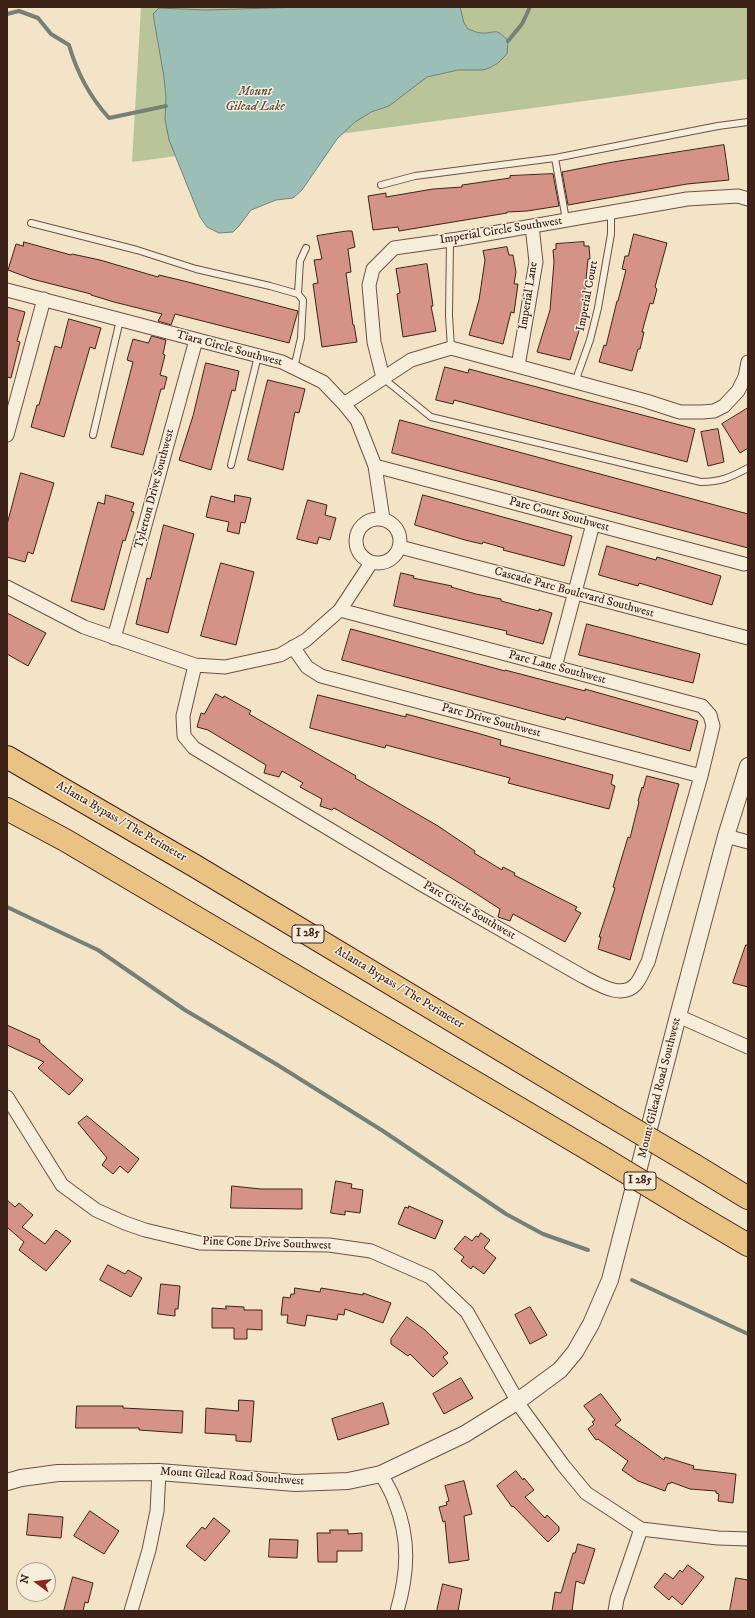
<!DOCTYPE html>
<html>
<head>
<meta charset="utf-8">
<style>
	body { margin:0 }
	#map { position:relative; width:755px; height:1618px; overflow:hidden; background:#f3e4c8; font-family:"IM FELL DW Pica",serif }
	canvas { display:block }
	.frame { position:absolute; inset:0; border:8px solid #3c2217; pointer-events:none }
	.north { position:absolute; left:16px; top:1562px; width:40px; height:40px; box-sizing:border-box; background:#f7eddb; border:1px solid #ac9c8d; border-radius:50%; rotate:285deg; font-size:11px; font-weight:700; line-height:16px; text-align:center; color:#3c2217 }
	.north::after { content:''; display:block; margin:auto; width:14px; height:18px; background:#8f2418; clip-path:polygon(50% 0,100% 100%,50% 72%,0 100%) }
</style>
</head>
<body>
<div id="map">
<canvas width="755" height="1618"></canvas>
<div class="frame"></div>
<div class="north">N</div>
</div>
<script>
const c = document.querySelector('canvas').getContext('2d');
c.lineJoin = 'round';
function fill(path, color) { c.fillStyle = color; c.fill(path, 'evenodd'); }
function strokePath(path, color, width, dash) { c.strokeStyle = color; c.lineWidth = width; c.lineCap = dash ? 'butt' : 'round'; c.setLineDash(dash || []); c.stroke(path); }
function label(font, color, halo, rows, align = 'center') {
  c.font = font + ' "IM FELL DW Pica",serif'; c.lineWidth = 3; c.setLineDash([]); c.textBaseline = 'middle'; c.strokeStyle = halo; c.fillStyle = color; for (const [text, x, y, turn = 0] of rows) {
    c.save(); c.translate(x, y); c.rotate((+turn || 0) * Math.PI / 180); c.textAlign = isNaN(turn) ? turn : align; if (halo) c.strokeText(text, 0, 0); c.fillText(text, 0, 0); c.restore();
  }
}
fill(new Path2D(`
	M141 7H748V79L132 162Z`), '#b9c598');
const water = new Path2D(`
	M303 7H460L464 23 468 29C472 30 477 33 481 33 496 34 495 26 508 41L507 54 498 63 489 68 483 70H458L427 77 389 106 371 112 355 122 337 139 302 190 293 198 276 200 251 210 239 226 233 232 219 233 207 227 200 217 169 140 165 119 166 98 164 77 153 14 159 8 205 10Z`);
fill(water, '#9bbeb6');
strokePath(water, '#758076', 1);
strokePath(new Path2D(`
	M7 14 19 11 38 18 51 34 69 45C77 73 89 96 109 118L166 106
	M508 41 522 24 530 7
	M7 907 98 950 185 1010 276 1064 383 1131 506 1214 543 1234 588 1250
	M632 1280 748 1334`), '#758076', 4);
const building = new Path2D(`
	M724 145 729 180 687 184 568 205 562 172 613 162Z
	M553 174 559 206 527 211 507 212V213L399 231 398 227 373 230 368 196 386 193V197L433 189 462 187V185L510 178V176Z
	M347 231H352L355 247 348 249 351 272 346 273 353 325H354L357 342 322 347 313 284 318 283 314 260 322 259 317 236Z
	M634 234 667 243 655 287 657 289 653 304 650 303 642 332H644L640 349H638L632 371 599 362 604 345 606 346 617 301H618L626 270 622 269 625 256H628Z
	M24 242 71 255 72 254 100 260 158 277 159 275 188 282 298 311 289 343 175 314 171 325 158 321 162 314 114 302 91 295V294L32 279 8 270 16 244 23 246Z
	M584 242V246H589L590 259H588L582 321 570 360 537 352 550 310 554 262 553 250 556 249V244Z
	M507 247 509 255H513L516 272 514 284H518L514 313 511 312 503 344 469 335 479 300 485 260 483 251Z
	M427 264 433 306H431L436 331 403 337 397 294 400 293 396 269Z
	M7 307 25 312 17 341 20 342 11 378 7 377Z
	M69 319 101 328 95 349 90 347 64 437 31 427 37 405H39L55 346 61 348Z
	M152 336 166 340 163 354 165 355 160 375 167 377 164 389H161L143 455 111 447 133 362 127 360 133 339 148 343Z
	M206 363 239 371 235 391 232 390 211 470 179 460 193 416Z
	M445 367 468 373 469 369 695 429 687 462 454 400 453 404 436 400Z
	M268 380 305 389 299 413 295 412 283 470 248 460Z
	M748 408V448L740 453 722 424Z
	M400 420 748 514V548L392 453Z
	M718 429 724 462 708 466 701 432Z
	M21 473 54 483 33 554 28 552 25 562 7 557V525Z
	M106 495 134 503 131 511 134 512 125 541 123 540 104 610 71 601 98 502 104 504Z
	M235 495 251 498 245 523 241 522 239 534 227 531 229 522 206 517 211 496 234 502Z
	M423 495 572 536 564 566 503 550 504 548 483 542 482 544 465 540 415 525Z
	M308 500 327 505 325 515 336 518 330 540 319 537 317 544 297 539Z
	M164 525 194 534 168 633 136 624 147 578 150 579Z
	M607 546 656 560 657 557 721 576 712 605 639 583 638 586 599 575Z
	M221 563 254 572 236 645 201 636Z
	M401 573 414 576 413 578 452 586 451 587 476 594 501 599V601L539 611V609L552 613 543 644 506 634 507 631 394 606Z
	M7 613 46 633 28 666 7 654Z
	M587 624 700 654 693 683 579 655Z
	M351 629 505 671V670L585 691V689L698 721 690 751 566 717 565 720 342 660Z
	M216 694 223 698 224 696 251 711 249 714 356 776 355 778 438 826 475 851 474 853 502 870 503 867 515 873 514 875 577 907 575 910 581 913 565 942 513 914 510 921 498 917 500 909 466 887 379 834 334 808 332 810 320 806 322 799 300 787 303 783 282 771 279 777 264 773 266 765 208 730 197 727 201 713 204 714Z
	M318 695 406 717V714L477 733 501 740 500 745 613 775 611 784 615 786 609 809 508 783 510 778 386 745 385 748 310 728Z
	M647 776 679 784 630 960 598 949 601 937H599L615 888 613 887 628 837 630 838 639 802 638 801 642 787 643 788Z
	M746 945H748V987L733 983Z
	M7 1025 40 1040 39 1042 83 1080 69 1095 38 1068 44 1062 7 1045Z
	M87 1116 139 1159 128 1173 120 1166 113 1174 102 1165 107 1158 78 1123Z
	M336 1181 352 1184 351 1188 363 1190 360 1213 345 1211V1215L331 1213Z
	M232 1186 261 1189H302V1209L231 1208Z
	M7 1200 15 1207 19 1203 33 1215 22 1227 45 1244 56 1230 71 1241 46 1271 19 1250 24 1242 7 1227Z
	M409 1206 443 1221 435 1239 398 1224 405 1207 408 1208Z
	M481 1233 490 1240 484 1248 496 1258 484 1274 473 1266 471 1269 461 1261 464 1257 454 1249 465 1236 472 1241 476 1236 478 1237Z
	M108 1265 125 1274 128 1270 142 1278 131 1297 100 1280Z
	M161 1284 180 1286 178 1309H175V1316L158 1314Z
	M295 1288 320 1292 321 1288 363 1295V1293L391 1303 383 1323 345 1309 344 1315 338 1314 337 1320 307 1315 305 1326 287 1323 288 1315H281L283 1297 290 1298 291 1294H294Z
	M226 1306 244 1307V1310H262V1330L247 1329V1339H234V1328H212V1308L226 1309Z
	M530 1307 547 1335 530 1344 515 1315Z
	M407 1317 425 1330 448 1353 443 1357 448 1363 433 1377 410 1354 408 1356 391 1344V1339Z
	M461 1378 473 1398 444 1414 433 1394Z
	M601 1394 621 1420 615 1425 664 1460 665 1457 694 1466 693 1469 736 1474 733 1503 718 1501 719 1494 716 1493V1491L690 1489 671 1482 670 1484 668 1483 665 1491 638 1481 622 1470 628 1461 598 1439 596 1440 588 1429 594 1424 592 1422 595 1420 584 1406Z
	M239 1400 254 1401 251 1442 236 1441V1435L205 1433 206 1408 238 1411Z
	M383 1403 389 1424 338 1440 332 1419Z
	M77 1406H123V1408L183 1411 182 1433 139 1430V1428H76Z
	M516 1471 523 1480 524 1478 534 1490 525 1497 545 1518 547 1515 559 1527V1531L548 1542 513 1506 512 1507 497 1486Z
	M464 1481 472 1514 464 1516 469 1560 449 1563 445 1521 443 1522 439 1507 447 1505 446 1502 449 1501 445 1486Z
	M90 1511 119 1531 104 1554 74 1536Z
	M29 1514 63 1517 61 1538 27 1535Z
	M214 1518 230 1531 205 1561 186 1546 202 1527 205 1529Z
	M330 1530H348V1534L362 1533V1551H337V1562H318L317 1533H330Z
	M270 1539 298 1540 297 1558 269 1557Z
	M578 1544 595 1549 584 1584 576 1581 572 1611H552L555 1592 561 1593 573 1553H575Z
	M688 1565 704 1577 682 1605 672 1596 669 1600 654 1587 665 1573 673 1579 680 1570 682 1572Z
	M73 1577 93 1583 88 1603 85 1602 83 1611H64Z
	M736 1578 748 1580V1611H730Z
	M443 1584 462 1589 458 1611H437Z`);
fill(building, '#d59387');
strokePath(building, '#3c2217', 1);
const service = new Path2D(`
	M555 158 718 126 748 122
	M381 185 415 176 555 158 566 220
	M31 223 137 250 196 269 270 286 298 294 303 300 301 338 294 368
	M450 240 449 316 451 348
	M298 294 300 261 306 248
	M383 378 431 417 701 482C721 482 731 477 748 468
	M575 382 590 340 598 308 611 234V213
	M93 435 120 320
	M231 465 258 356`);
const minor = new Path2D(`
	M7 290 282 362 323 382 344 404 357 420 375 466 383 519
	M518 366 536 262 532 226
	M383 378 374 342 369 285 373 269 394 248 458 239 687 199 738 196 748 199
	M344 404 411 360 451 348 646 401 680 412H702L714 411 724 406 738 391 745 377 748 362
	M7 435 44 299
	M375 466 744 564
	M356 541a22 22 0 1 1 44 0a22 22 0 1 1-44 0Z
	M400 547 748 638
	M7 587 84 627 195 665 225 667 280 655 306 640 340 610 371 563
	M114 638 196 340
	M293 647 307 667 321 676 701 776
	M195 665 183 716 184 736 194 748 421 884 584 977C598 984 622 1000 636 984 641 978 644 969 648 962L701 776 713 726 710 715 702 706 340 610
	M555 667 593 524
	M726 836 748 842
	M678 1016 748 1047
	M7 1097 62 1185 96 1210 125 1223 145 1230 200 1243 329 1245 371 1251 430 1277 467 1312 522 1409 563 1465 586 1493 641 1529 718 1538 748 1539
	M381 1474C386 1483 392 1492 395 1502 410 1539 408 1573 397 1611
	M131 1611 149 1550 157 1511 159 1472
	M615 1611 617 1599 641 1529`);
const tertiary = new Path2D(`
	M7 1482 21 1478 58 1473 159 1472 295 1483 348 1481 381 1474 465 1434 518 1401 560 1370 575 1352 591 1324 610 1280 678 1016 726 836 748 766`);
const motorway = new Path2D(`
	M7 757 195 866 608 1114
	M7 809 65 840 593 1152
	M694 1165 748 1198
	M687 1209 748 1245`);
strokePath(service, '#6a5243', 8);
strokePath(minor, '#6a5243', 15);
strokePath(tertiary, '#6a5243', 18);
strokePath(motorway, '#3c2217', 24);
strokePath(service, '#f7eddb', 6);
strokePath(minor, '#f7eddb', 13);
strokePath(tertiary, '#f7eddb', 16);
strokePath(motorway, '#eac284', 22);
const motorwayBridge = new Path2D(`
	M608 1114 694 1165
	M593 1152 687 1209`);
strokePath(motorwayBridge, '#3c2217', 24, []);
strokePath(motorwayBridge, '#eac284', 22);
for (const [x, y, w] of [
	[308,934,32],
	[640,1181,32]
]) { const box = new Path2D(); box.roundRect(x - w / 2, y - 9, w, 18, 3); c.fillStyle = '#f7eddb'; c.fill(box); strokePath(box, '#3c2217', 1); }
label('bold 11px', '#3c2217', null, [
	["I 285",308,934],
	["I 285",640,1181]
]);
label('12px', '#3c2217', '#f7eddb', [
	["Imperial Circle Southwest",501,231,-9],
	["Imperial Lane",529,296,-81],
	["Imperial Court",588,296,-79],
	["Tiara Circle Southwest",229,349,15],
	["Tylerton Drive Southwest",155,489,-75],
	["Parc Court Southwest",559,515,15],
	["Cascade Parc Boulevard Southwest",574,593,15],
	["Parc Lane Southwest",557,668,15],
	["Parc Drive Southwest",491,721,15],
	["Atlanta Bypass / The Perimeter",121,822,30],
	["Parc Circle Southwest",469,911,30],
	["Atlanta Bypass / The Perimeter",399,988,31],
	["Mount Gilead Road Southwest",660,1088,-76],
	["Pine Cone Drive Southwest",267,1244,2],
	["Mount Gilead Road Southwest",232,1477,4]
]);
label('italic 13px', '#585147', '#f7eddb', [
	["Mount",255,92],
	["Gilead Lake",255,107]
]);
</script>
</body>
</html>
